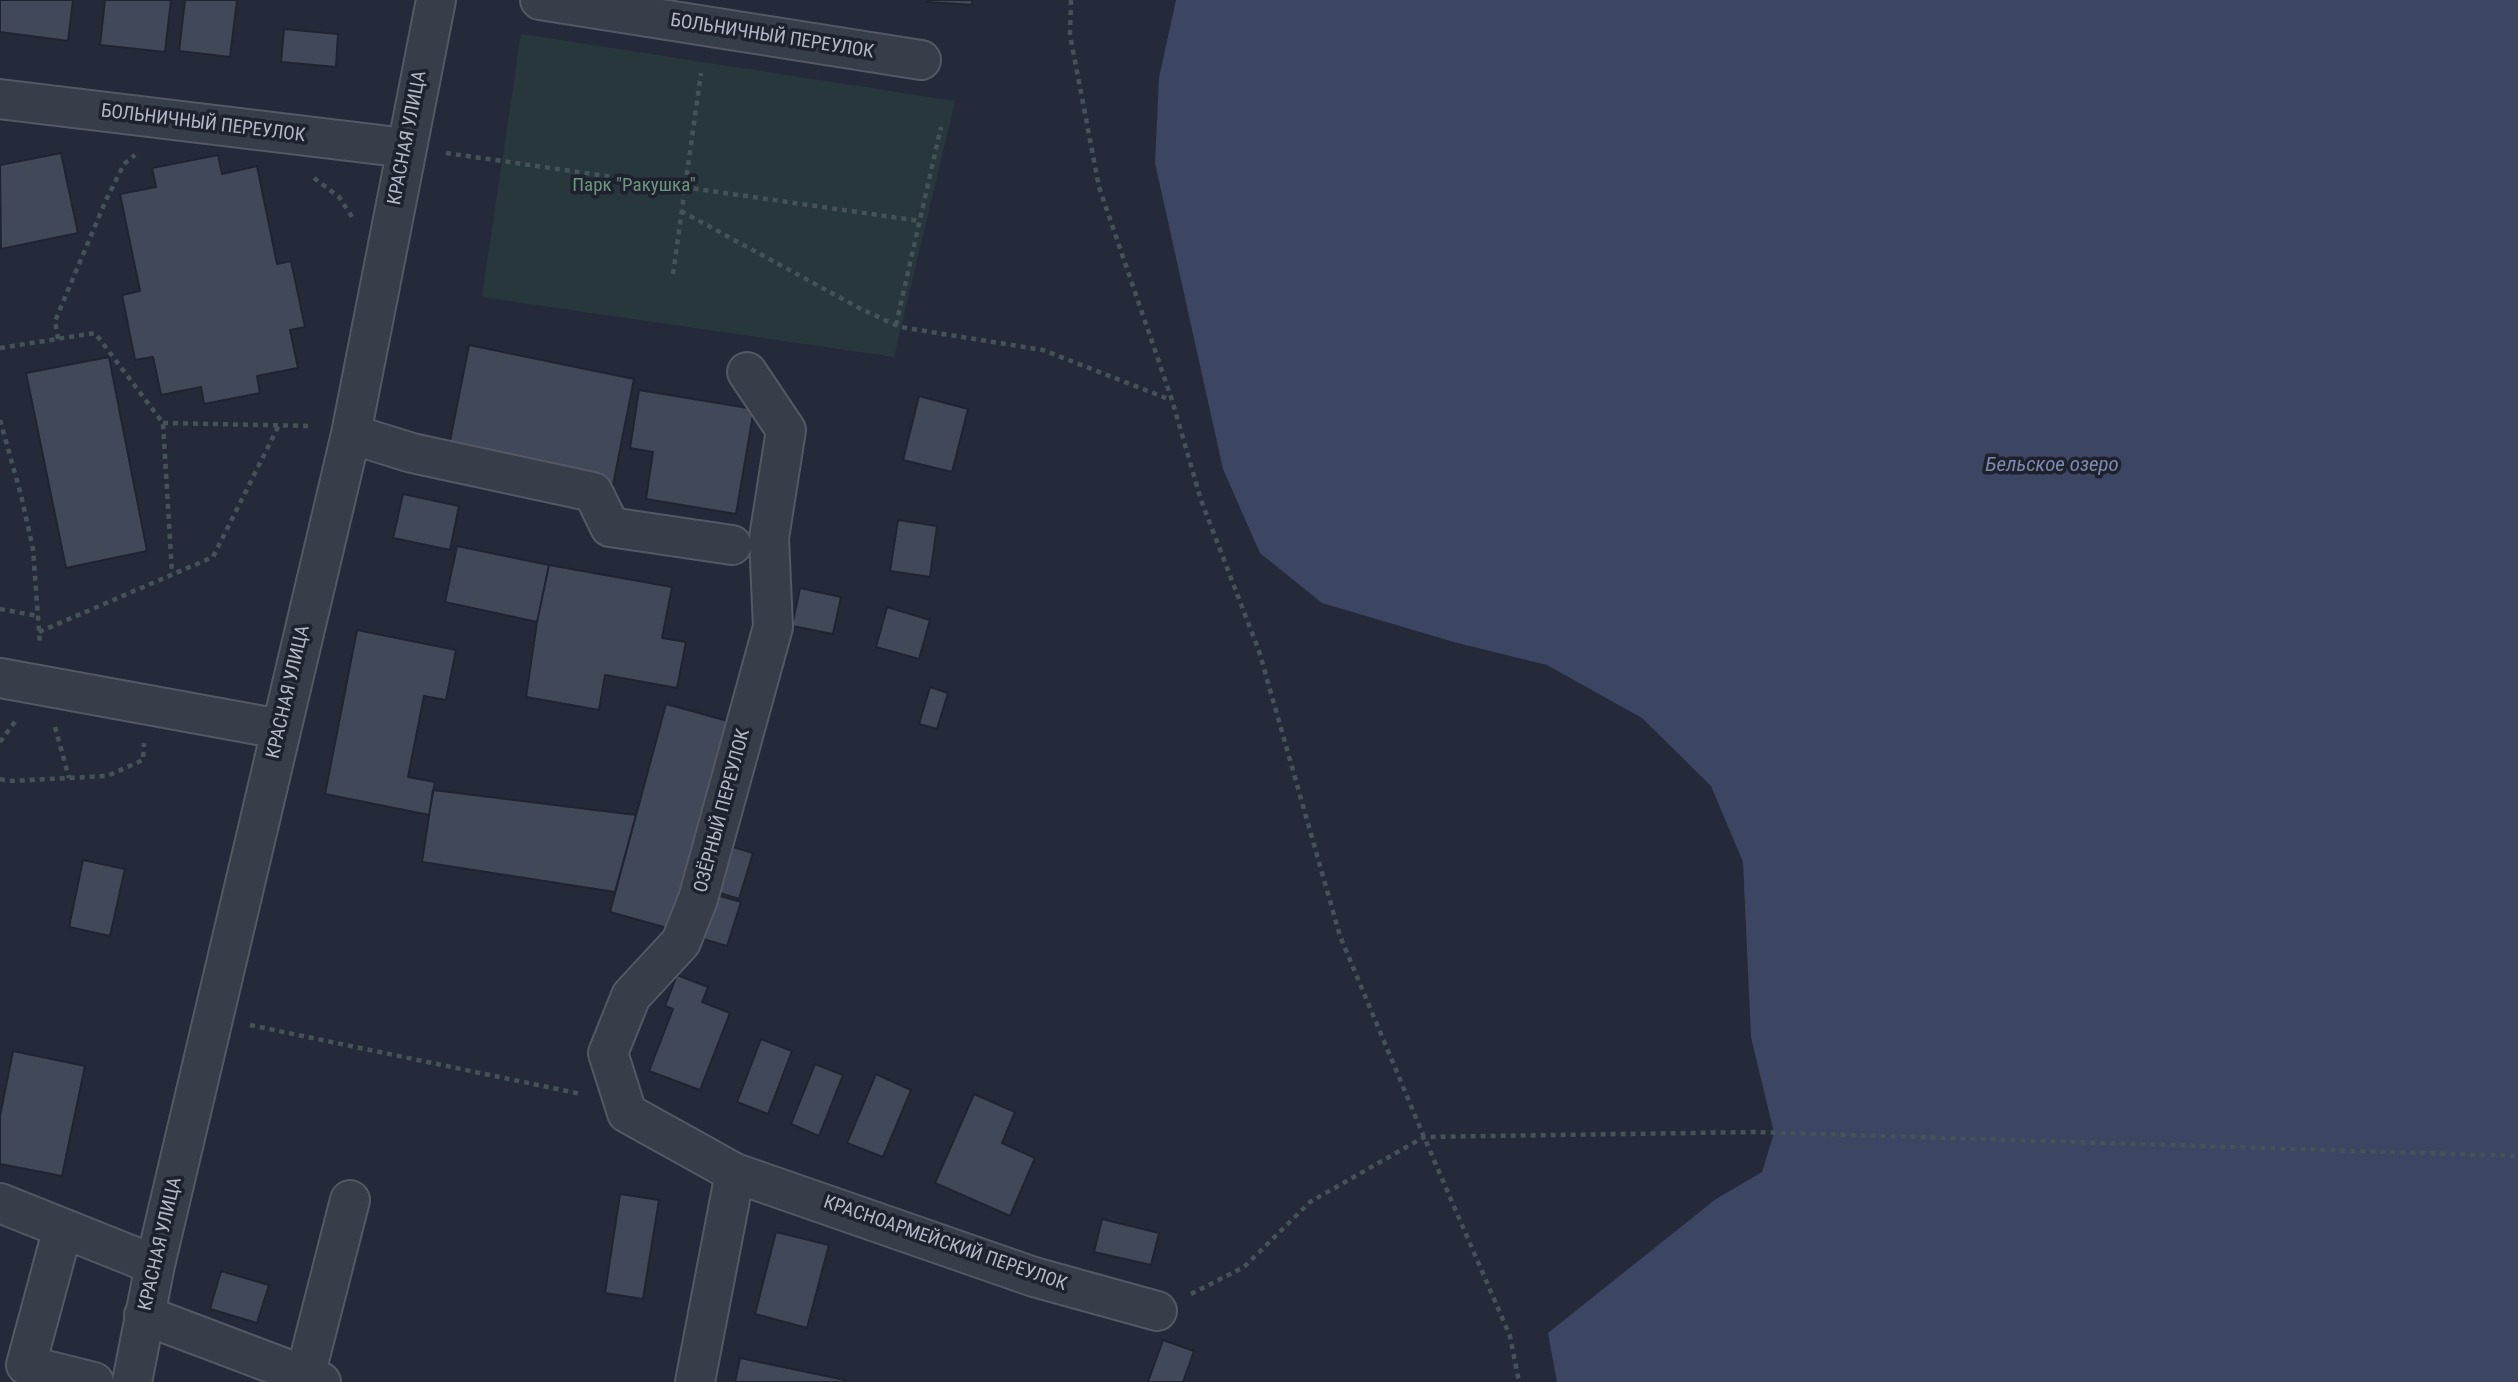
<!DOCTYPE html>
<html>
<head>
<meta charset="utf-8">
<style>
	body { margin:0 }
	canvas { display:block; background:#252a3a }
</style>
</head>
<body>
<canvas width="2518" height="1382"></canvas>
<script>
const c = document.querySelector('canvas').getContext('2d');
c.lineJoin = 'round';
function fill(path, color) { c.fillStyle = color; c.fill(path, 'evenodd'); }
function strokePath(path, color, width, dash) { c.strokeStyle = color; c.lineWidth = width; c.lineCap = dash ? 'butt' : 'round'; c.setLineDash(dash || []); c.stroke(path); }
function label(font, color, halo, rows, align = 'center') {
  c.font = font + ' "Roboto Condensed",sans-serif'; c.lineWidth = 7; c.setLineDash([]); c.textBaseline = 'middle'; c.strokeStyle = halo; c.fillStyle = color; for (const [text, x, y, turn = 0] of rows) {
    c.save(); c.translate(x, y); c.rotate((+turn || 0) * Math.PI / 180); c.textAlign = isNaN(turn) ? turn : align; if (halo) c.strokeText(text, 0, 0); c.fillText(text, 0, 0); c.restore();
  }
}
fill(new Path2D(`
	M521 34 955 101 894 357 482 297Z`), '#28373c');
fill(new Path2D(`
	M1176 0H2518V1382H1557L1548 1333 1716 1199 1762 1172 1774 1133 1751 1037 1743 862 1711 786 1642 718 1547 665 1454 642 1322 603 1260 553 1223 469 1155 163 1159 78Z`), '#3c4562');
const building = new Path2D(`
	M0 0H73L68 41 0 32Z
	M105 0H171L165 52 100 45Z
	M185 0H237L230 57 179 51Z
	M928 0H972V5L927 2Z
	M284 29 338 34 336 67 281 62Z
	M61 153 78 233 1 249 0 165Z
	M218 155 222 174 257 166 277 264 291 261 305 327 290 330 298 368 257 376 260 393 204 404 201 387 161 395 153 357 135 360 122 295 140 291 120 194 156 187 152 168Z
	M469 345 634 379 613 485 448 451Z
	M109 357 147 551 66 568 26 373Z
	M639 390 754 409 736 514 646 499 653 452 630 448Z
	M919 396 968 409 952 472 903 460Z
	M403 494 459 506 450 550 393 538Z
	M898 520 937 526 930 577 890 571Z
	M457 546 549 565 537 622 445 602Z
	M549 565 672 587 662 638 686 642 677 688 605 675 599 710 526 697 537 622Z
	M800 588 841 597 833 634 792 626Z
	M887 607 930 620 919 659 876 647Z
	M357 630 456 650 446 700 424 696 408 777 435 782 429 815 325 794Z
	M930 687 948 693 937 729 919 724Z
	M666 704 735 723 678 931 610 912Z
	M433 790 636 815 615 892 422 862Z
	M730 846 753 853 739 899 717 892Z
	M83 860 125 869 110 936 69 927Z
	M717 895 741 902 727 946 703 939Z
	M677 975 708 987 702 1002 730 1013 700 1090 649 1071 673 1009 665 1006Z
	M761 1039 792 1051 768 1114 737 1102Z
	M13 1051 85 1066 62 1176 0 1164V1116Z
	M815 1064 843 1075 819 1136 791 1124Z
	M876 1074 911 1090 883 1157 847 1143Z
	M974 1094 1015 1112 1002 1143 1035 1158 1010 1216 935 1183Z
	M620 1194 659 1200 643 1299 605 1293Z
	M1102 1219 1159 1233 1151 1265 1094 1252Z
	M776 1232 829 1245 807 1328 755 1314Z
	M221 1271 269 1285 257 1323 210 1309Z
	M1163 1340 1194 1351 1183 1382H1148Z
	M740 1358 845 1380 844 1382H735Z`);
fill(building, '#414859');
strokePath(building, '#202431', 2);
const minor = new Path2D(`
	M540 0 921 60
	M0 99 406 148
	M747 372 786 430 769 538 773 627 698 899 681 942 631 996 608 1053 627 1113 735 1173 1034 1277 1157 1311
	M351 434 412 453 593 492 610 527 732 545
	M0 678 280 729
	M0 1203 155 1265
	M63 1228 26 1365 94 1382
	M144 1315 321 1382
	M305 1376 350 1200
	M132 1382 155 1265 351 434 436 0
	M695 1382 735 1173`);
strokePath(minor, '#545865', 42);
strokePath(new Path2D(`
	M1071 0 1070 35 1099 187 1172 400 1201 500 1259 651 1340 936 1424 1137 1510 1336 1519 1382
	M446 153 920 221
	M314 178 339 197 353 218
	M681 211 861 309 900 327 1043 350 1171 400
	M673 274 701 73
	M896 325 941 127
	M58 339 55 321 106 200 124 164 135 155
	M0 348 95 333 163 423 172 573
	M0 420 21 495 33 549 40 645
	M163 423 312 426
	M0 609 38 616
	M39 632 213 557 279 425
	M55 727 69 778
	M0 742 17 719
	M0 779 8 781 107 776 143 760 144 743
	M250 1025 581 1094
	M1191 1294 1244 1267 1310 1202 1424 1137 1756 1132 2518 1156`), '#455258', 4.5, [5, 5]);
strokePath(minor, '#383d4a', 38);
label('19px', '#b4b8c6', '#1e222f', [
	["БОЛЬНИЧНЫЙ ПЕРЕУЛОК",772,37,9],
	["БОЛЬНИЧНЫЙ ПЕРЕУЛОК",203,124,7],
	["КРАСНАЯ УЛИЦА",408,138,-79],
	["КРАСНАЯ УЛИЦА",289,692,-77],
	["ОЗЁРНЫЙ ПЕРЕУЛОК",723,811,-75],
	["КРАСНАЯ УЛИЦА",161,1244,-77],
	["КРАСНОАРМЕЙСКИЙ ПЕРЕУЛОК",945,1244,19]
]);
label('19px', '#6d957d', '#1e222f', [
	["Парк \"Ракушка\"",634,186]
]);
label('italic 21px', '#7e8aab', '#1e222f', [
	["Бельское озеро",2052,466]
]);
</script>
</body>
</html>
